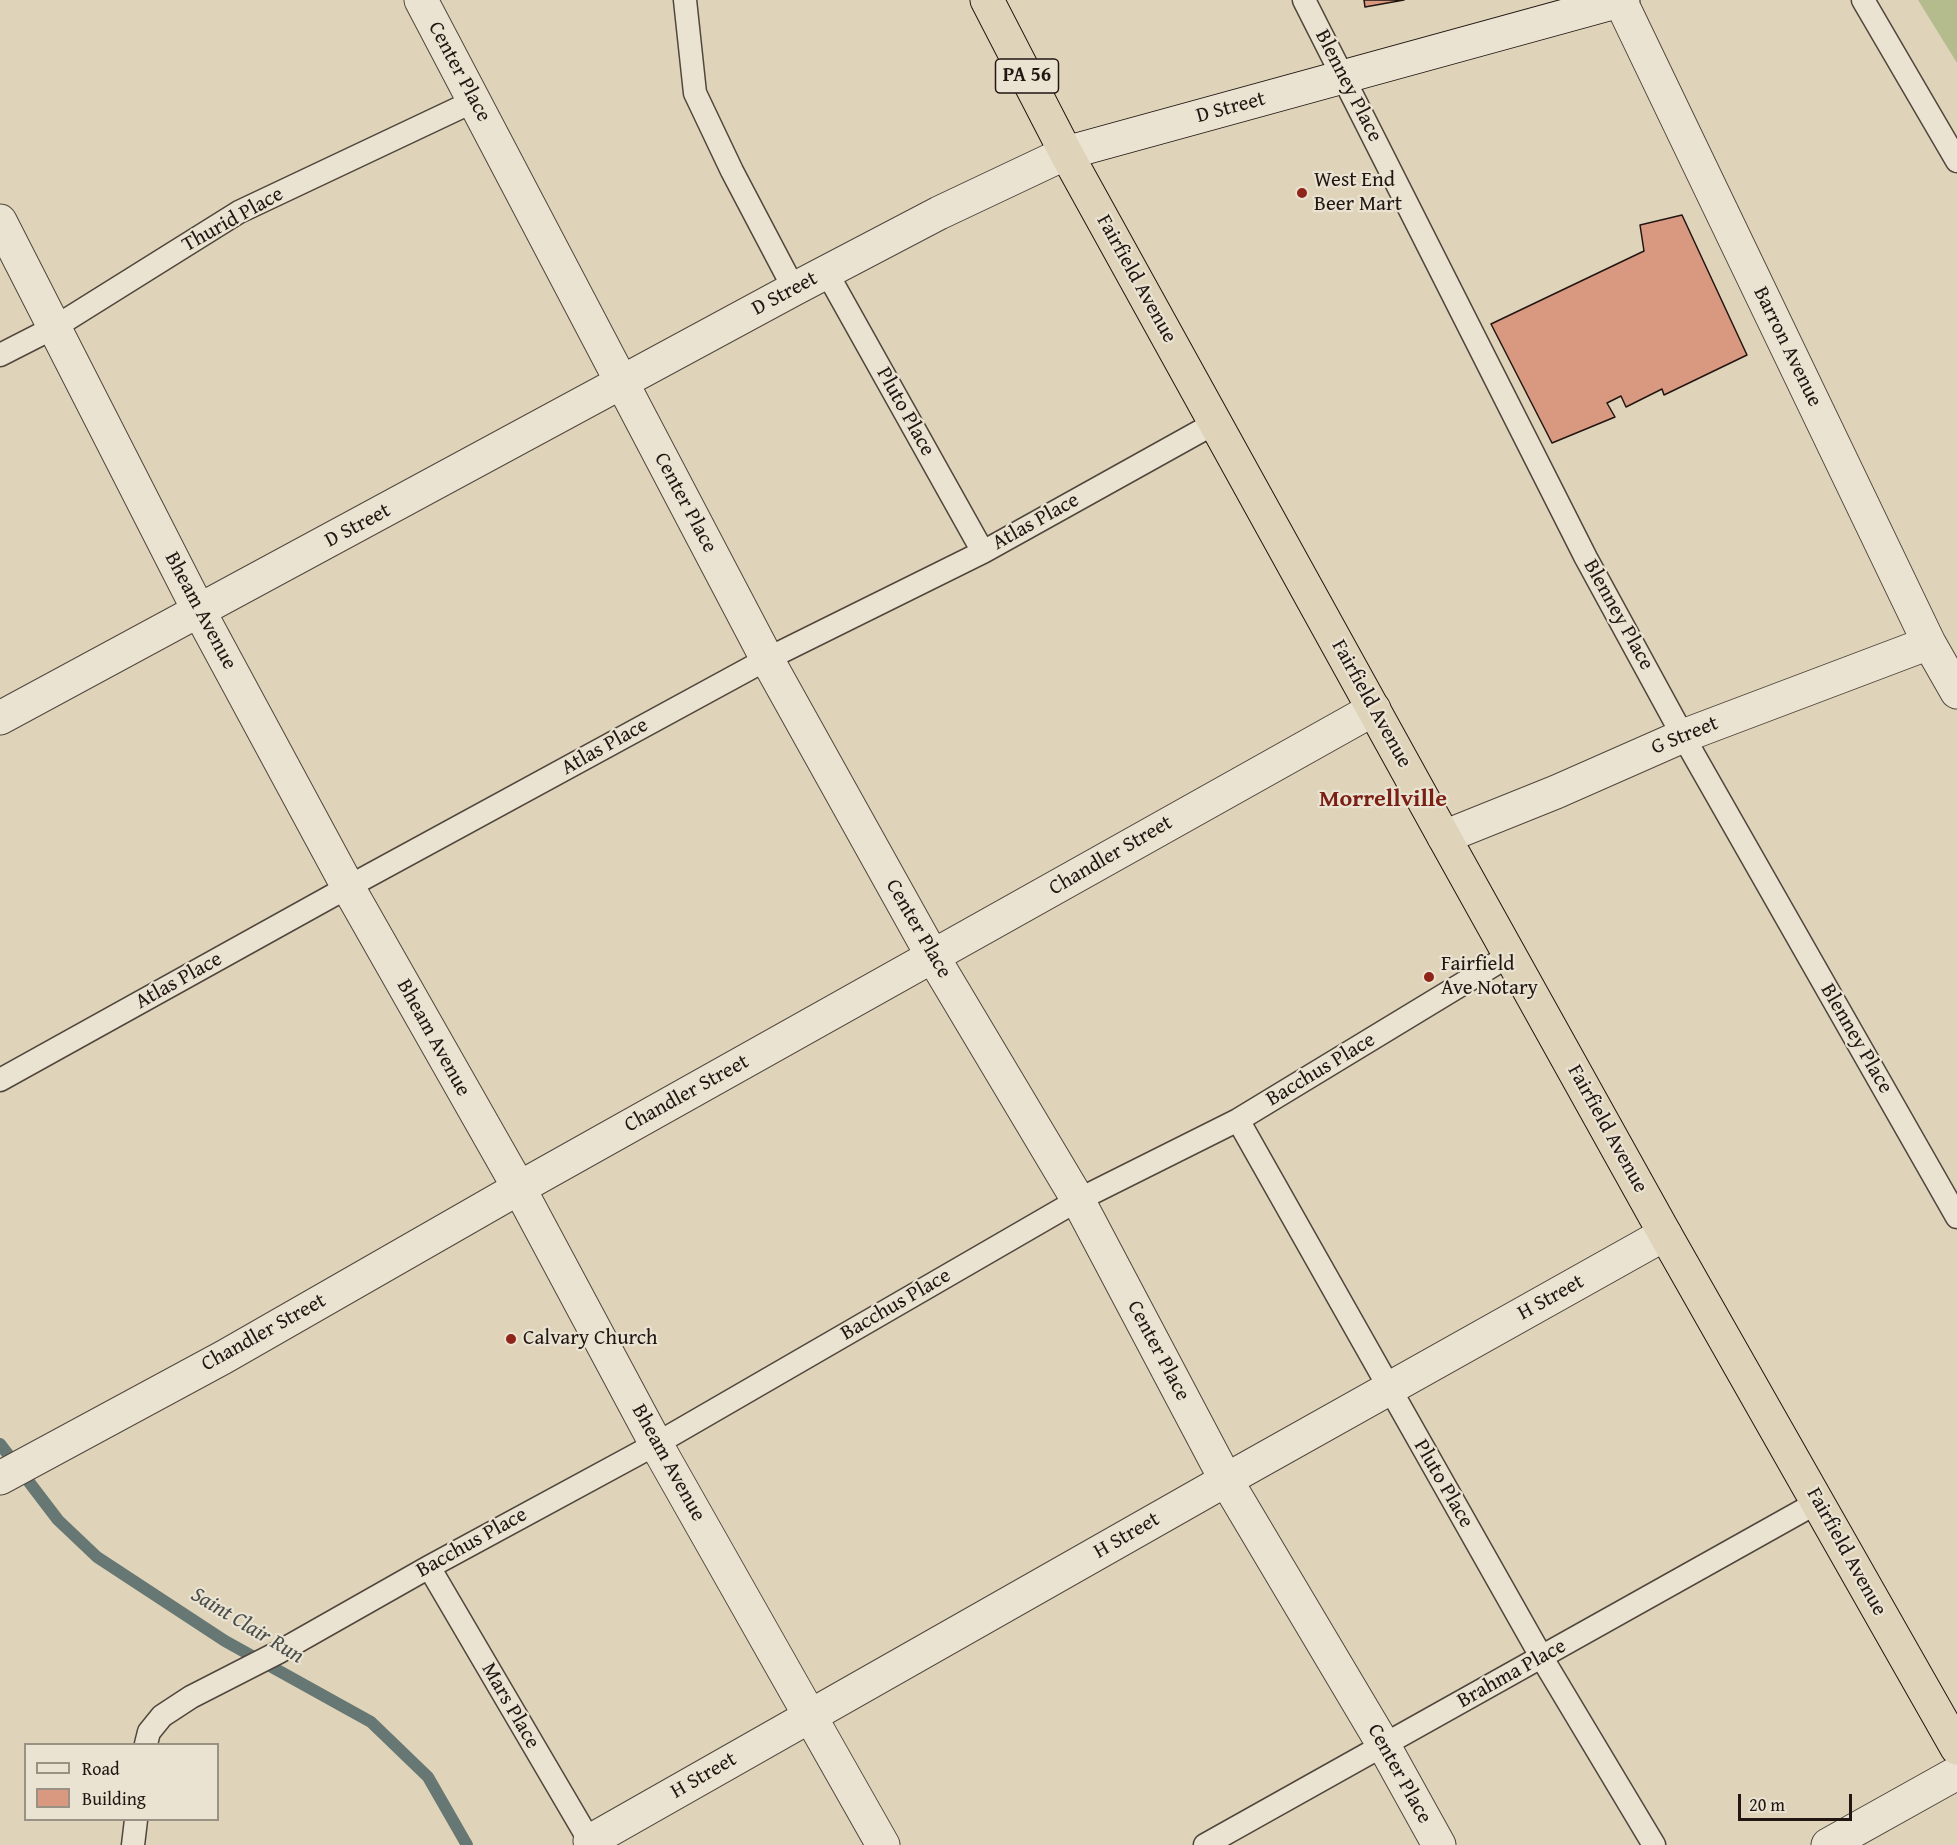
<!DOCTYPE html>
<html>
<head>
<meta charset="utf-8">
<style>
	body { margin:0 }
	#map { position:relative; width:1957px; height:1845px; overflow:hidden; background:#dfd4b9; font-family:"Gentium Book Plus",serif }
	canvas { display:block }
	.legend { position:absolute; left:24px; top:1743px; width:195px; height:78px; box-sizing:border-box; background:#eae3d2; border:2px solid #9a9185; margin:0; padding:8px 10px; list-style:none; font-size:18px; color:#221612 }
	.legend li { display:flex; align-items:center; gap:12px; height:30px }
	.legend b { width:30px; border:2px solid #9a9185 }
	.scale { position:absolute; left:1738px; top:1794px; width:114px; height:27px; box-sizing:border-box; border:3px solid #221612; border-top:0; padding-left:8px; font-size:18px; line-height:21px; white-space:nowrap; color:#221612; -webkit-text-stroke:4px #eae3d2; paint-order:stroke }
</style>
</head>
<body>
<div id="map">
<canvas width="1957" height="1845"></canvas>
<ul class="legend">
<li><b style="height:8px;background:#eae3d2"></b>Road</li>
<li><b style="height:16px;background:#d99980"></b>Building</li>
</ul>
<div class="scale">20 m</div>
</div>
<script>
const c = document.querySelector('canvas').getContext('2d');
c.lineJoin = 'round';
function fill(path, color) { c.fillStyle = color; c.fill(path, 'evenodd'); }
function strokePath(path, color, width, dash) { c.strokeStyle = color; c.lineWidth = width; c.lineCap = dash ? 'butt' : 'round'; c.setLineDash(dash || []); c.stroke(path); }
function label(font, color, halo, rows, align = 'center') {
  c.font = font + ' "Gentium Book Plus",serif'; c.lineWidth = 4.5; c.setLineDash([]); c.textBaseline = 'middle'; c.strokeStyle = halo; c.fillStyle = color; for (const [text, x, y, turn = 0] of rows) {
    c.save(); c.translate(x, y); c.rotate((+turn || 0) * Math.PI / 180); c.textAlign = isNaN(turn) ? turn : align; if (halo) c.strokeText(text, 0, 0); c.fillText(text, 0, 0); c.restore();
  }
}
fill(new Path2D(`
	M1918 0H1957V63Z`), '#b4bc8e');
strokePath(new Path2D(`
	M0 1444 58 1520 97 1557 225 1641 371 1722 428 1777 467 1845`), '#677774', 12);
const building = new Path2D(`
	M1364 0H1404L1365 7Z
	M1682 215 1747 355 1664 395 1662 389 1626 407 1621 396 1607 403 1615 417 1552 443 1491 324 1644 251 1640 225Z`);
fill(building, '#d99980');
strokePath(building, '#221612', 1.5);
const lane = new Path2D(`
	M685 0 695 93 732 171 794 289
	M1304 0 1586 558 1683 736 1957 1217
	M1863 0 1957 161
	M827 273 983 552
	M0 355 55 327 239 212 474 101
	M0 1080 348 887 767 659 983 552 1215 423
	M1238 1120 1542 1658 1654 1845
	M429 1567 592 1845
	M146 1744 149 1732 162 1716 191 1697 279 1652 429 1567 656 1444 1078 1200 1238 1120 1510 955
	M133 1845 136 1820
	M1205 1845 1818 1502`);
const street = new Path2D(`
	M421 0 767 659 933 957 1078 1200 1226 1480 1383 1744 1439 1845
	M1620 0 1929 643 1957 692
	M0 221 199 611 348 887 519 1188 656 1444 883 1845
	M0 718 794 289 939 213 1066 153
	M1444 837 1556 792 1683 736 1929 643
	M0 1478 224 1357 519 1188 1374 709
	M590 1841 1226 1480 1665 1234
	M1828 1845 1957 1773`);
const secondary = new Path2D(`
	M1066 153 1623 0`);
const highway = new Path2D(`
	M987 0 1066 153 1444 837 1665 1234 1957 1748`);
strokePath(lane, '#51463c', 25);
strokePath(street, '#51463c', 35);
strokePath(secondary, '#221612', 35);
strokePath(highway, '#221612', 35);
strokePath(lane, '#eae3d2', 22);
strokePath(street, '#eae3d2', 33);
strokePath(secondary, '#eae3d2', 33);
strokePath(highway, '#dfd4b9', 33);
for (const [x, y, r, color] of [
	[1302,193,6,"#8f2418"],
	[1429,977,6,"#8f2418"],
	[511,1339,6,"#8f2418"]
]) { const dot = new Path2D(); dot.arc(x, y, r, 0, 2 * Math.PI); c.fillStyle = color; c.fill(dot); strokePath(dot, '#eae3d2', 2); }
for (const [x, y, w] of [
	[1027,76,63]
]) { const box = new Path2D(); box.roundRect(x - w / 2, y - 17, w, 34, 4.5); c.fillStyle = '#eae3d2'; c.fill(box); strokePath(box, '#221612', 1.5); }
label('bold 20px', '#221612', null, [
	["PA 56",1027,76]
]);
label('21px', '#221612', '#eae3d2', [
	["Center Place",459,72,62],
	["Blenney Place",1348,86,63],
	["D Street",1231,108,-15],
	["Thurid Place",233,220,-29],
	["Fairfield Avenue",1136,279,61],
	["D Street",785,294,-28],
	["Barron Avenue",1787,347,64],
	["Pluto Place",905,412,61],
	["Center Place",685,503,62],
	["Atlas Place",1036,522,-29],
	["D Street",358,526,-28],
	["Bheam Avenue",200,611,62],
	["Blenney Place",1618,615,61],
	["Fairfield Avenue",1371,704,61],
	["G Street",1685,736,-22],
	["Atlas Place",605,747,-29],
	["Chandler Street",1111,856,-30],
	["Center Place",918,929,60],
	["Atlas Place",179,981,-29],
	["Bheam Avenue",433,1038,61],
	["Blenney Place",1856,1039,60],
	["Bacchus Place",1321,1070,-31],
	["Chandler Street",687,1094,-29],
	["Fairfield Avenue",1607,1129,61],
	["H Street",1551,1298,-29],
	["Bacchus Place",896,1305,-30],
	["Chandler Street",264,1333,-29],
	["Center Place",1158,1351,62],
	["Bheam Avenue",668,1463,61],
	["Pluto Place",1443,1484,60],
	["H Street",1127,1536,-30],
	["Bacchus Place",472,1543,-29],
	["Fairfield Avenue",1846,1552,61],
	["Brahma Place",1512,1674,-29],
	["Mars Place",510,1706,60],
	["Center Place",1399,1774,61],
	["H Street",704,1776,-30]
]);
label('21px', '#221612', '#eae3d2', [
	["West End",1314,181],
	["Beer Mart",1314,205],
	["Fairfield",1441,965],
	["Ave Notary",1441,989],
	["Calvary Church",523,1339]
], 'left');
label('italic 22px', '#4a4e4b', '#eae3d2', [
	["Saint Clair Run",247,1626,31]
]);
label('bold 24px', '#7a1f14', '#eae3d2', [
	["Morrellville",1383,800]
]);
</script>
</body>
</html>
